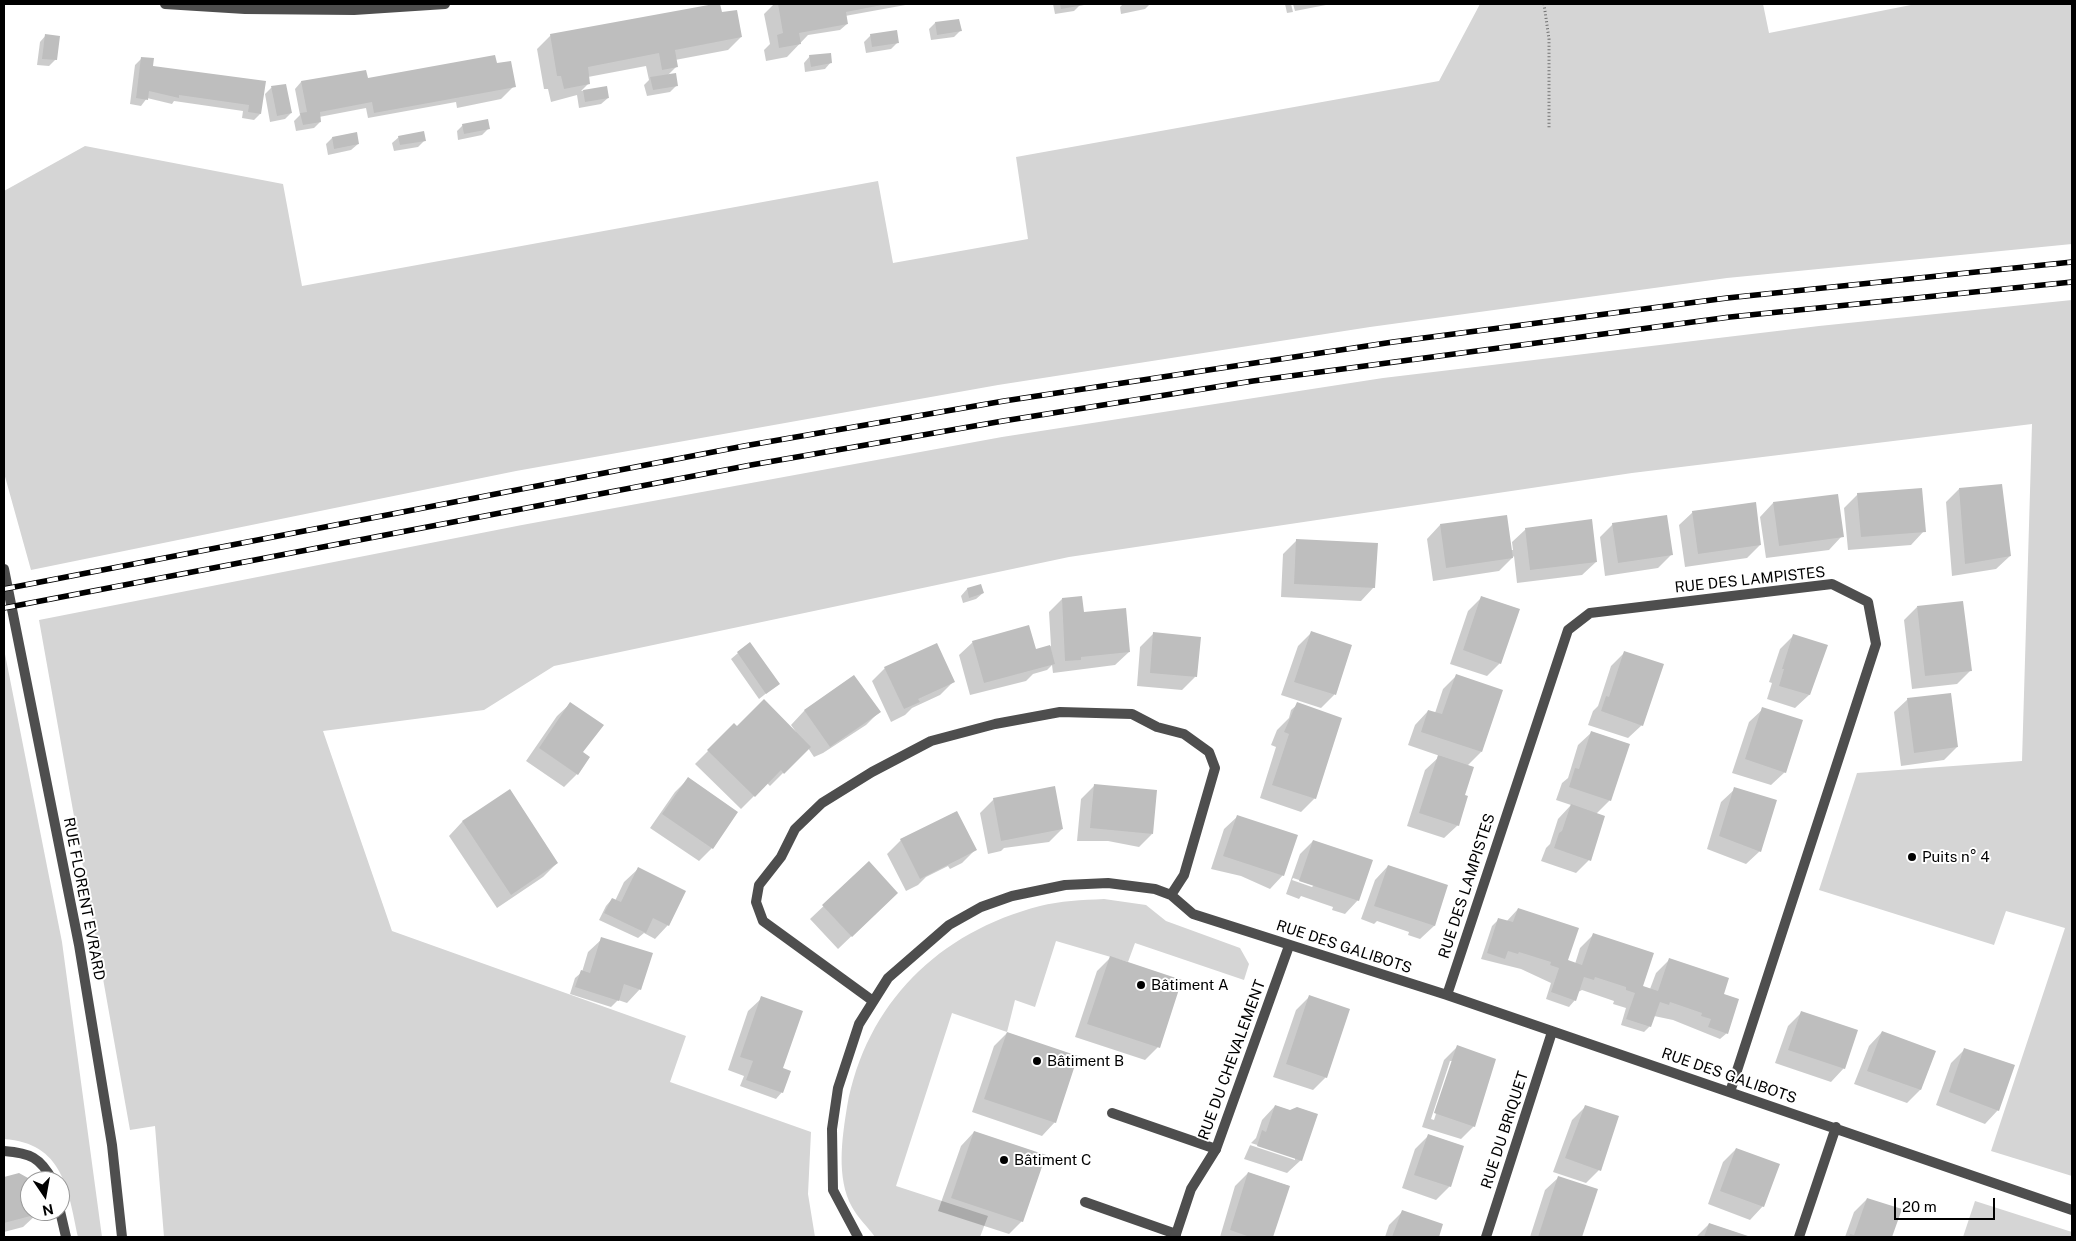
<!DOCTYPE html>
<html>
<head>
<meta charset="utf-8">
<style>
	body { margin:0 }
	#map { position:relative; width:2076px; height:1241px; overflow:hidden; background:#fff; font-family:"Public Sans",sans-serif }
	canvas { display:block }
	.frame { position:absolute; inset:0; border:5px solid #000; pointer-events:none }
	.north { position:absolute; left:20px; top:1171px; width:50px; height:50px; box-sizing:border-box; background:#fff; border:1px solid #999; border-radius:50%; rotate:168deg; font-size:14px; font-weight:700; line-height:20px; text-align:center; color:#000 }
	.north::after { content:''; display:block; margin:auto; width:18px; height:22px; background:#000; clip-path:polygon(50% 0,100% 100%,50% 72%,0 100%) }
	.scale { position:absolute; left:1894px; top:1198px; width:101px; height:22px; box-sizing:border-box; border:2px solid #000; border-top:0; padding-left:6px; font-size:15px; line-height:18px; white-space:nowrap; color:#000; -webkit-text-stroke:4px #fff; paint-order:stroke }
</style>
</head>
<body>
<div id="map">
<canvas width="2076" height="1241"></canvas>
<div class="frame"></div>
<div class="north">N</div>
<div class="scale">20 m</div>
</div>
<script>
const c = document.querySelector('canvas').getContext('2d');
c.lineJoin = 'round';
function fill(path, color) { c.fillStyle = color; c.fill(path, 'evenodd'); }
function strokePath(path, color, width, dash) { c.strokeStyle = color; c.lineWidth = width; c.lineCap = dash ? 'butt' : 'round'; c.setLineDash(dash || []); c.stroke(path); }
function label(font, color, halo, rows, align = 'center') {
  c.font = font + ' "Public Sans",sans-serif'; c.lineWidth = 4; c.setLineDash([]); c.textBaseline = 'middle'; c.strokeStyle = halo; c.fillStyle = color; for (const [text, x, y, turn = 0] of rows) {
    c.save(); c.translate(x, y); c.rotate((+turn || 0) * Math.PI / 180); c.textAlign = isNaN(turn) ? turn : align; if (halo) c.strokeText(text, 0, 0); c.fillText(text, 0, 0); c.restore();
  }
}
fill(new Path2D(`
	M1480 4H1763L1769 33 1916 4H2072V244L1727 278 1370 327 998 385 516 471 31 570 4 473V191L85 146 283 184 302 286 878 181 893 263 1028 239 1016 157 1439 81Z
	M2072 300V1176L1991 1151 2065 928 2006 911 1994 945 1819 890 1857 773 2022 761 2032 424 1632 473 1069 557 554 666 484 710 323 731 392 931 686 1036 670 1082 811 1132 808 1194 815 1237H164L155 1126 130 1130 39 620 522 525 1002 437 1383 378 1819 326Z
	M4 649 62 942 102 1237H78C68 1189 63 1143 4 1139Z
	M1104 899 1146 905 1166 921 1240 948 1249 964 1244 980 1135 943 1128 962 1056 941 1035 1007 1015 1000 1007 1032 952 1013 896 1186 988 1216 980 1237H875C868 1227 858 1218 852 1207 836 1178 842 1138 847 1107 866 1003 939 932 1040 906 1060 901 1082 900 1104 899Z
	M1975 1201 2072 1232V1237H1963Z`), '#d5d5d5');
fill(new Path2D(`
	M719 4 721 13 741 37 728 50 675 60 676 67 668 75 677 85 670 92 647 96 644 85 649 80 646 66 588 77V84L581 91 606 87 608 98 601 104 579 108 577 95 551 102 548 89H544L537 49 551 35Z
	M774 4H911L845 16 847 24 840 30 808 35 787 57 766 61 764 50 770 44 764 14Z
	M1053 4H1080V5L1074 11 1055 14Z
	M1123 4H1150L1145 9 1121 14 1120 7Z
	M1285 4H1291L1293 12 1287 13Z
	M1293 4H1331L1295 11Z
	M935 23 960 31 954 37 931 40 929 29Z
	M46 35 56 59 49 66 37 65 40 42Z
	M871 35 898 42 891 49 866 53 864 42Z
	M810 56 831 62 825 69 805 72 804 63Z
	M141 59 151 67 264 82 260 114 254 120 242 118 243 111 174 101 172 104 147 98 141 106 130 104 135 65Z
	M496 65 514 86 501 99 457 108 456 102 368 118 366 108 319 117 320 122 314 128 296 131 294 121 300 115 295 89 301 82 367 80Z
	M285 85 291 113 285 119 270 122 265 94 271 88Z
	M463 125 488 129 482 135 458 140 457 131Z
	M399 137 424 141 418 147 394 151 392 143Z
	M332 138 358 144 351 150 328 155 326 144Z
	M1959 489 2010 556 1996 569 1952 576 1946 502Z
	M1858 494 1924 531 1911 545 1848 550 1844 508Z
	M1773 503 1842 536 1829 550 1766 558 1760 517Z
	M1693 512 1760 545 1747 558 1685 567 1679 525Z
	M1613 524 1671 555 1658 568 1605 576 1600 537Z
	M1440 525 1511 550H1513L1512 542 1526 529 1596 562 1582 575 1517 583 1514 556 1499 571 1433 581 1427 539Z
	M1297 540 1374 587 1361 601 1281 597 1283 554Z
	M967 589 983 593 976 599 963 603 961 596Z
	M1482 597 1500 663 1487 676 1450 664 1468 611Z
	M1062 599 1129 652 1115 665 1053 673 1052 665 1047 670 1033 674 1026 681 970 695 959 655 973 642 1035 651 1051 646 1049 612Z
	M1917 607 1971 670 1957 684 1912 689 1904 620Z
	M1154 633 1195 677 1182 690 1137 686 1140 647Z
	M1311 633 1351 646 1334 695 1321 708 1281 695 1298 646Z
	M1794 635 1827 646 1809 695 1795 708 1767 699 1772 683 1769 682 1780 649Z
	M738 653 778 684 759 699 731 659Z
	M1624 653 1642 725 1628 738 1588 725 1593 711 1598 706 1611 666Z
	M885 668 953 682 940 695 912 708 905 715 891 722 872 681Z
	M1456 676 1481 752 1467 766 1458 825 1444 838 1407 826 1425 770 1440 756 1408 745 1415 725 1428 711 1435 713 1443 689Z
	M854 677 879 712 866 725 823 753 814 757 808 748 770 786 767 783 741 809 695 764 734 725 737 728 796 732 791 725 804 711Z
	M1908 699 1957 747 1944 760 1901 766 1894 712Z
	M571 703 582 752 577 774 564 787 526 761 557 716Z
	M1298 704 1315 798 1301 812 1260 798 1276 747 1271 745 1277 730 1289 718 1291 710Z
	M1763 709 1785 772 1771 785 1732 773 1749 722Z
	M1592 732 1610 800 1596 814 1589 860 1576 873 1541 861 1546 848 1550 844 1558 819 1571 805 1556 800 1562 783 1568 778 1578 745Z
	M688 779 712 848 699 861 650 828 675 792Z
	M1094 786 1152 834 1139 847 1108 841H1077L1081 799Z
	M1735 789 1760 851 1746 864 1707 849 1721 802Z
	M509 791 557 863 543 877 497 908 449 836 462 822Z
	M994 799 1062 829 1049 842 1004 848 1001 851 988 854 980 813Z
	M956 812 975 850 962 863 950 869 948 866 926 877 918 885 906 891 887 854 901 840Z
	M1238 816 1283 875 1270 889 1241 876 1211 869 1224 829Z
	M1313 841 1358 900 1345 914 1332 910 1333 907 1301 896 1299 899 1286 894 1300 854ZM1293 878 1314 885 1312 887 1292 880Z
	M869 863 883 906 838 949 810 919Z
	M1388 866 1447 886 1434 926 1420 939 1408 935 1409 932 1377 921 1374 924 1361 919 1375 880Z
	M638 869 668 925 655 939 644 933 638 938 599 920 606 906 612 899 615 901 624 882Z
	M1518 909 1565 965 1575 964 1580 948 1593 935 1640 990 1650 989 1656 973 1669 960 1721 999 1727 1033 1720 1039 1673 1020 1654 1016 1650 1026 1644 1032 1621 1025 1626 1008 1613 1004 1614 1001 1582 990 1578 992 1575 1000 1569 1007 1546 999 1551 983 1521 969 1481 959 1492 926 1499 919 1506 922Z
	M602 939 640 989 627 1003 618 1000 611 1007 570 994 575 978 582 972 588 952Z
	M1110 958 1158 1047 1145 1060 1075 1037 1097 971Z
	M1309 997 1326 1077 1313 1090 1273 1077 1296 1010Z
	M762 998 780 1073 782 1092 776 1099 740 1086 744 1076 728 1070 748 1011Z
	M1801 1013 1844 1068 1831 1082 1775 1063 1788 1026Z
	M1882 1032 1934 1052 1920 1090 1907 1103 1854 1084 1869 1046Z
	M1007 1033 1055 1122 1042 1136 972 1112 994 1046Z
	M1457 1047 1474 1126 1461 1139 1422 1127 1444 1060ZM1450 1061H1453L1434 1120 1431 1119Z
	M1964 1050 1998 1110 1985 1124 1936 1105 1951 1063Z
	M1275 1106 1301 1160 1287 1173 1244 1159 1251 1143 1250 1145 1295 1160V1157L1251 1143 1256 1138 1262 1120Z
	M1585 1107 1599 1170 1586 1183 1553 1172 1572 1120Z
	M974 1132 1022 1221 1009 1234 938 1211 961 1146Z
	M1428 1136 1450 1186 1436 1200 1402 1188 1415 1149Z
	M1736 1149 1763 1206 1750 1220 1708 1204 1723 1162Z
	M1248 1173 1289 1186 1272 1237H1220L1235 1186Z
	M19 1174 27 1179 30 1190V1211H36L37 1214 23 1227 4 1232V1178Z
	M1559 1177 1582 1237H1530L1545 1190Z
	M1867 1199 1900 1210 1890 1237H1845L1854 1212Z
	M1402 1212 1442 1225 1438 1237H1385L1389 1225Z
	M1709 1224 1748 1237H1696Z`), '#0003');
fill(new Path2D(`
	M714 4H720L722 12 737 10 742 37 675 50 678 67 662 70 659 53 588 67 590 84 564 89 561 76H557L550 34Z
	M778 4H882V5L846 12 848 24 799 33 801 44 779 48 777 35 783 33Z
	M1060 4H1083L1084 5 1061 9Z
	M959 19 962 31 937 35 935 22Z
	M897 30 899 43 872 47 870 34Z
	M45 34 60 36 57 60 42 59Z
	M831 53 832 63 811 67 809 55Z
	M495 55 497 63 511 61 516 87 374 113 372 102 320 112 321 122 303 125 300 113 307 112 301 81 366 70 368 78Z
	M141 57 154 58 153 66 266 81 261 114 248 112 249 105 179 95V98L149 91 148 100 136 98Z
	M676 73 678 86 653 90 650 77Z
	M286 84 292 113 277 116 271 86Z
	M607 86 609 98 585 102 583 90Z
	M488 119 490 129 464 134 462 124Z
	M424 131 426 141 400 145 398 136Z
	M357 132 359 144 334 149 332 137Z
	M2002 484 2011 556 1965 564 1959 488Z
	M1922 488 1926 532 1861 537 1857 493Z
	M1838 494 1844 537 1779 546 1773 502Z
	M1756 502 1761 545 1698 554 1692 511Z
	M1507 515 1513 558 1446 568 1440 524Z
	M1667 515 1673 555 1618 563 1612 523Z
	M1592 519 1597 562 1530 570 1525 528Z
	M1296 539 1378 543 1375 588 1294 584Z
	M981 584 984 593 969 598 967 588Z
	M1082 596 1084 612 1126 608 1130 652 1081 657V660L1065 661 1062 598Z
	M1481 596 1520 609 1501 664 1463 650Z
	M1963 601 1972 671 1925 676 1917 606Z
	M1029 625 1036 649 1050 645 1055 664 984 683 972 641Z
	M1311 631 1352 645 1336 695 1294 682Z
	M1153 632 1201 637 1197 677 1150 673Z
	M1793 634 1828 645 1810 695 1779 686 1784 669H1782Z
	M750 642 780 684 766 694 737 652Z
	M937 643 955 682 918 699 920 702 904 709 884 667Z
	M1624 651 1664 664 1643 726 1601 711 1606 696 1609 697Z
	M1456 674 1503 690 1482 752 1421 732 1428 710 1442 714Z
	M854 675 881 712 830 747 804 710Z
	M1951 693 1958 747 1914 753 1907 698Z
	M764 699 811 747 784 774 781 770 755 797 707 750 734 723 737 726Z
	M570 702 604 725 583 752 590 757 578 775 539 748Z
	M1297 702 1342 718 1316 799 1272 785 1289 734 1284 732Z
	M1762 707 1803 720 1786 773 1745 759Z
	M1591 731 1630 744 1611 801 1569 787 1575 768 1579 769Z
	M1438 755 1474 767 1465 795 1468 796 1459 826 1419 813Z
	M688 777 738 812 713 849 662 814Z
	M1094 784 1157 790 1153 834 1090 828Z
	M1055 786 1063 829 1001 841 993 798Z
	M1734 787 1777 800 1761 852 1719 836Z
	M510 789 558 863 511 895 462 821Z
	M1571 804 1605 816 1591 861 1554 848 1559 833 1562 831Z
	M957 811 977 850 920 879 900 839Z
	M1237 815 1298 835 1284 876 1223 856Z
	M1313 840 1373 860 1359 901 1299 881Z
	M869 861 898 893 852 937 822 905Z
	M1388 865 1448 885 1435 926 1374 906Z
	M638 867 686 891 669 926 653 918 646 933 604 913 612 898 621 902Z
	M1518 908 1579 928 1568 960 1582 965 1593 933 1654 953 1643 986 1658 991 1669 958 1729 978 1724 994 1739 999 1728 1034 1708 1027 1711 1019 1701 1016 1702 1013 1670 1002 1669 1005 1660 1002 1651 1027 1626 1019 1635 993 1626 990V987L1595 977 1594 980 1584 977 1576 1001 1551 992 1559 968 1550 965 1551 962 1519 952 1518 954 1508 951 1505 959 1487 953 1498 918 1513 922Z
	M601 937 653 953 641 990 624 984 619 1001 575 987 581 970 590 973Z
	M1110 956 1182 980 1160 1048 1087 1024Z
	M1309 995 1350 1009 1327 1078 1286 1064Z
	M761 996 803 1011 783 1068 791 1071 783 1093 746 1080 753 1061 740 1057Z
	M1801 1011 1858 1030 1845 1069 1788 1050Z
	M1882 1031 1936 1051 1921 1090 1867 1071Z
	M1007 1032 1078 1056 1056 1123 984 1099Z
	M1457 1045 1496 1059 1475 1127 1434 1113Z
	M1964 1048 2015 1065 1999 1111 1949 1092Z
	M1275 1105 1290 1110 1297 1107 1318 1114 1302 1161 1257 1146 1262 1130 1266 1132Z
	M1585 1105 1619 1116 1601 1171 1565 1158Z
	M974 1131 1046 1155 1023 1222 951 1198Z
	M1428 1134 1464 1146 1451 1187 1414 1175Z
	M1736 1148 1780 1164 1764 1207 1720 1191Z
	M1248 1172 1290 1186 1273 1237H1250L1230 1230Z
	M19 1173 28 1178 30 1211H37L38 1214 4 1223V1177Z
	M1558 1176 1598 1189 1582 1237H1538Z
	M1867 1198 1902 1209 1892 1237H1849L1850 1234 1854 1235Z
	M1402 1210 1443 1224 1439 1237H1392Z
	M1709 1223 1751 1237H1704Z`), '#bebebe');
strokePath(new Path2D(`
	M1544 4 1549 39V128`), '#707070', 3, [1, 2.5]);
strokePath(new Path2D(`
	M1112 1113 1216 1149
	M1085 1202 1176 1234`), '#4e4e4e', 10);
strokePath(new Path2D(`
	M165 4 245 9 354 10 445 4
	M4 569 79 945 112 1145 122 1237
	M1447 995 1568 630 1590 613 1832 584 1868 602 1876 644 1730 1092
	M873 1001 763 921 756 902 759 885 781 857 795 829 822 803 872 772 931 741 995 724 1060 712 1132 714 1157 727 1184 734 1209 752 1215 768 1184 875 1171 895
	M4 1151C30 1153 40 1157 53 1181
	M60 1211 66 1237
	M858 1237 833 1190 832 1129 838 1088 859 1024 888 978 949 925 981 907 1012 896 1065 885 1108 883 1155 889 1171 895 1193 914 1447 995 2072 1210
	M1175 1237 1191 1189 1216 1149 1289 946
	M1486 1237 1552 1032
	M1799 1237 1836 1127`), '#4e4e4e', 10);
const rail = new Path2D(`
	M4 589 744 446 1004 401 1393 342 1727 298 2072 262
	M4 608 751 465 1003 421 1253 381 1730 317 2072 282`);
strokePath(rail, '#000', 5.5);
strokePath(rail, '#fff', 4, [11]);
for (const [x, y, r, color] of [
	[1912,857,5,"#000"],
	[1141,985,5,"#000"],
	[1037,1061,5,"#000"],
	[1004,1160,5,"#000"]
]) { const dot = new Path2D(); dot.arc(x, y, r, 0, 2 * Math.PI); c.fillStyle = color; c.fill(dot); strokePath(dot, '#fff', 2); }
label('15px', '#000', '#fff', [
	["RUE DES LAMPISTES",1750,580,-6],
	["RUE DES LAMPISTES",1467,886,-72],
	["RUE FLORENT EVRARD",84,899,79],
	["RUE DES GALIBOTS",1344,947,18],
	["RUE DU CHEVALEMENT",1232,1060,-70],
	["RUE DES GALIBOTS",1729,1076,19],
	["RUE DU BRIQUET",1505,1130,-72]
]);
label('15px', '#000', '#fff', [
	["Puits n° 4",1922,857],
	["Bâtiment A",1151,985],
	["Bâtiment B",1047,1061],
	["Bâtiment C",1014,1160]
], 'left');
</script>
</body>
</html>
